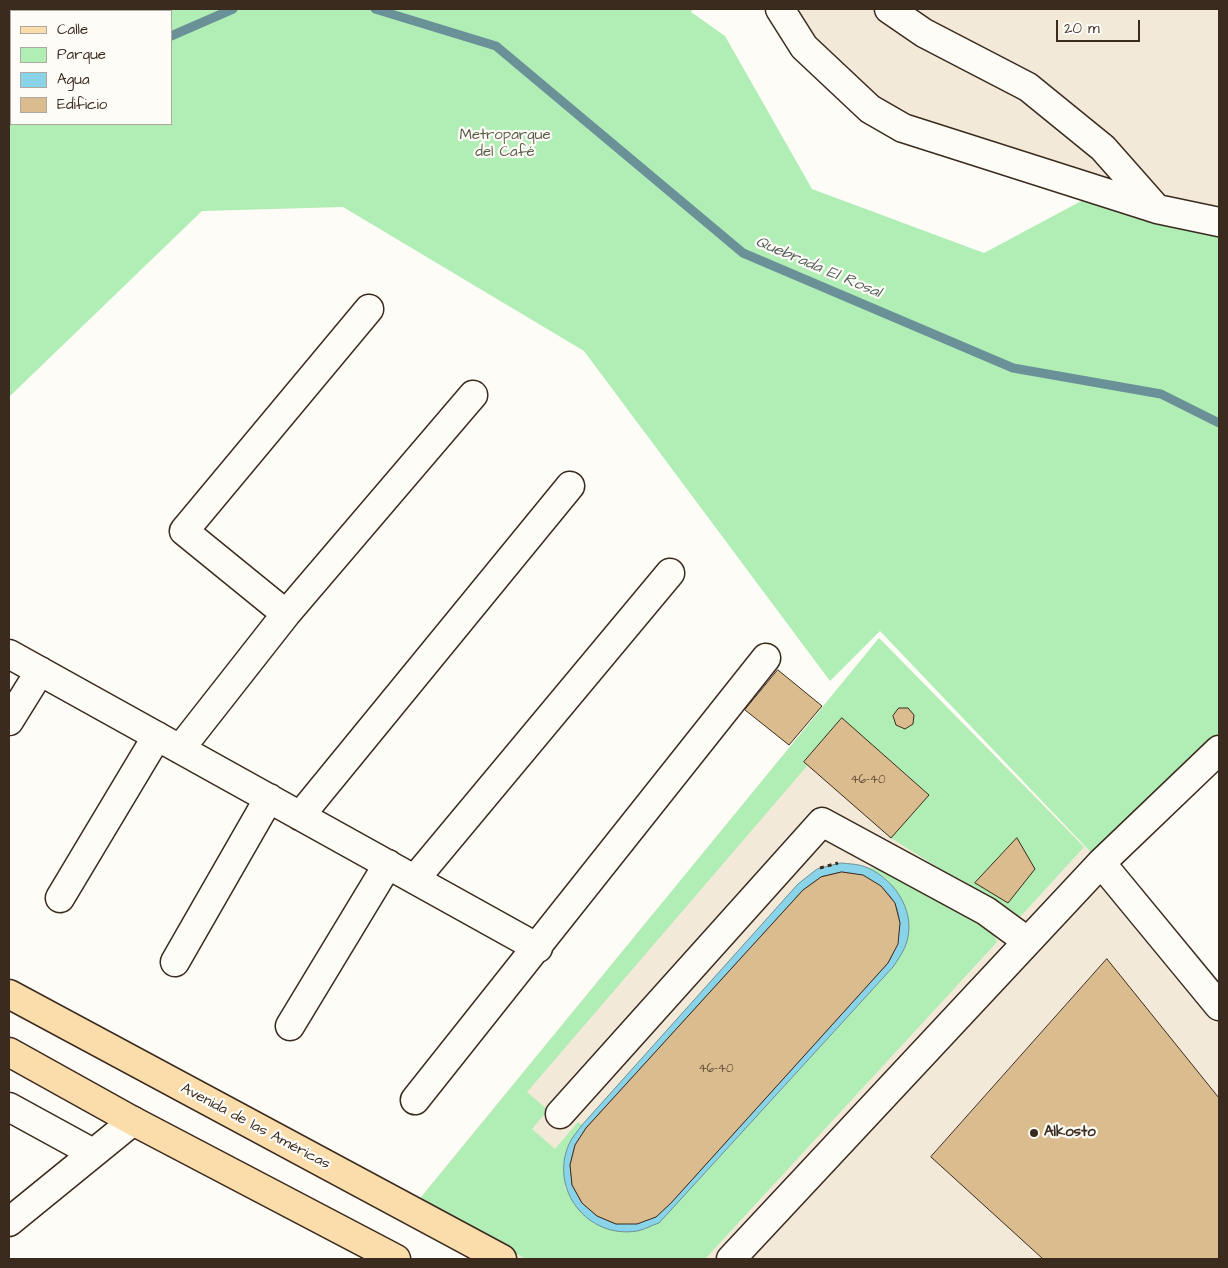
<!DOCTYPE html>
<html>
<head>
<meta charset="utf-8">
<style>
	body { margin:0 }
	#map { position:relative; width:1228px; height:1268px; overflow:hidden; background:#fdfcf7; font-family:"Architects Daughter",sans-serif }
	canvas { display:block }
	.frame { position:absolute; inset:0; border:10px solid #3b2a1e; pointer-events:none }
	.legend { position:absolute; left:10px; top:10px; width:162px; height:115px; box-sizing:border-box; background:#fdfcf7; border:1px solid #afa8a0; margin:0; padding:6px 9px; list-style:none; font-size:15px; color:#3b2a1e }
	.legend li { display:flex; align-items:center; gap:10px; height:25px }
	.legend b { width:25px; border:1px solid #afa8a0 }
	.scale { position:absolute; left:1056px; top:20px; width:84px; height:22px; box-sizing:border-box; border:2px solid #3b2a1e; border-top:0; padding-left:6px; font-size:15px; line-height:18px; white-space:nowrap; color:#3b2a1e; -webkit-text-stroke:4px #fdfcf7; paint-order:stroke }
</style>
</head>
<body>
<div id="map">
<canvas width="1228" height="1268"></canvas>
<div class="frame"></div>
<ul class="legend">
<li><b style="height:6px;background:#fbddab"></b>Calle</li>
<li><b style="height:14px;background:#b0eeb5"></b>Parque</li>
<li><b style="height:14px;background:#8ad4ea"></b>Agua</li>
<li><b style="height:14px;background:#dabc8e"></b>Edificio</li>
</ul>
<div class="scale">20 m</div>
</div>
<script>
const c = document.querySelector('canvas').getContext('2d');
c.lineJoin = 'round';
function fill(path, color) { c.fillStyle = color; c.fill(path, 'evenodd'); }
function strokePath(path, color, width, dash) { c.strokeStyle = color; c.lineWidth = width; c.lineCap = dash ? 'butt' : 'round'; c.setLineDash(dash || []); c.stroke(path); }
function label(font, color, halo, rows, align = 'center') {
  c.font = font + ' "Architects Daughter",sans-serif'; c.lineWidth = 4.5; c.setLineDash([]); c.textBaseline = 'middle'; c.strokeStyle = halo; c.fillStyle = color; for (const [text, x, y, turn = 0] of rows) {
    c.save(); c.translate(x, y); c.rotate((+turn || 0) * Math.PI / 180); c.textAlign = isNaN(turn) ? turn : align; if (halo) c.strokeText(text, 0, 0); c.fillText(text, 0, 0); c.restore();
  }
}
fill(new Path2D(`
	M780 9H1219V222L903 128Z
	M879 638 1101 863 1219 1006V1259H502L410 1210Z`), '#f2e9d8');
fill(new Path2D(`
	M9 9H692L691 12 725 36 812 189 984 253 1085 199 1219 222V750L1101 863 880 631 830 681 584 351 343 207 202 211 9 397ZM11 11H171V124H11Z
	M879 638 1084 847 1019 918 891 838 929 795 842 719 804 762 807 766 527 1092 548 1110 532 1129 555 1149 578 1122 582 1125 569 1143 565 1188 594 1224 659 1223 893 967 909 922 887 879 866 867 885 870 979 921 993 932 997 942 705 1259H526L418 1201Z`), '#b0eeb5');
const water = new Path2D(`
	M841 863C850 864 860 864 868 868 897 881 918 915 905 947 902 954 897 961 893 967L659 1223C652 1225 644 1230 637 1231 588 1239 549 1190 569 1144 572 1137 578 1131 582 1125L798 884 817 869ZM842 872C894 880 914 915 888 963L671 1203 656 1217 616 1224 597 1216 582 1203 572 1185 570 1165 575 1145 586 1128 803 890 821 877Z`);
fill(water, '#8ad4ea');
strokePath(water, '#6a9098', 1);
strokePath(new Path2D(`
	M375 9 496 46 743 253 1013 368 1161 394 1219 423
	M171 36 233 9
	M9 121 11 119`), '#6a9098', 9);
const building = new Path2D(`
	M778 670 822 706 789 745 745 710Z
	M899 708H908L914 715 913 724 905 729 896 725 893 716Z
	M842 718 929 795 891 838 804 762Z
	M1017 838 1035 869 1008 903 975 883Z
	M842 872 863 875 881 886 895 903 900 923 898 944 888 963 671 1203 656 1217 637 1224H616L597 1216 582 1203 572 1185 570 1165 575 1145 586 1128 803 890 821 877Z
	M1107 959 1219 1098V1259H1043L931 1157Z`);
fill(building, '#dabc8e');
strokePath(building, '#3b2a1e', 1);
const minor = new Path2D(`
	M780 9 804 47 870 109 903 128 1157 209 1219 222
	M889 9 924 33 1028 87 1103 148 1156 208
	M286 614 184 531 369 309
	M9 654 538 948
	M9 721 40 671
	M180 749 286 614 473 395
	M300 816 570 486
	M1101 863 1219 1006
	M415 879 670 573
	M60 898 157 736
	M175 962 269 798
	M290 1026 388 864
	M415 1100 766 658
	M9 1107 93 1153
	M560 1114 822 822 986 911 1027 941
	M9 1222 133 1121
	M731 1259 1101 863 1219 750`);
const major = new Path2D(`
	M9 994 502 1259
	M9 1052 133 1121 396 1259`);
strokePath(minor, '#3b2a1e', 31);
strokePath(major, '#3b2a1e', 31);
strokePath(new Path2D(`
	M820 868 838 863`), '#3b2a1e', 3, [4, 4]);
strokePath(minor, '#fdfcf7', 28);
strokePath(major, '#fbddab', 28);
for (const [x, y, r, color] of [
	[1034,1133,5,"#3b2a1e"]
]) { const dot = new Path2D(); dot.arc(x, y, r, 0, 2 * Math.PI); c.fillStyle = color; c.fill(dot); strokePath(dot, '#fdfcf7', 2); }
label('12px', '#634e3a', null, [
	["46-40",868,780],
	["46-40",716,1069]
]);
label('15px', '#585b44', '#fdfcf7', [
	["Metroparque",505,136],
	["del Café",505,153]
]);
label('15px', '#3b2a1e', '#fdfcf7', [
	["Avenida de las Américas",255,1127,28]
]);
label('bold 15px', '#3b2a1e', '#fdfcf7', [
	["Alkosto",1044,1133]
], 'left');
label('italic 16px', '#535d5b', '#fdfcf7', [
	["Quebrada El Rosal",818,268,23]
]);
</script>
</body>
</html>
